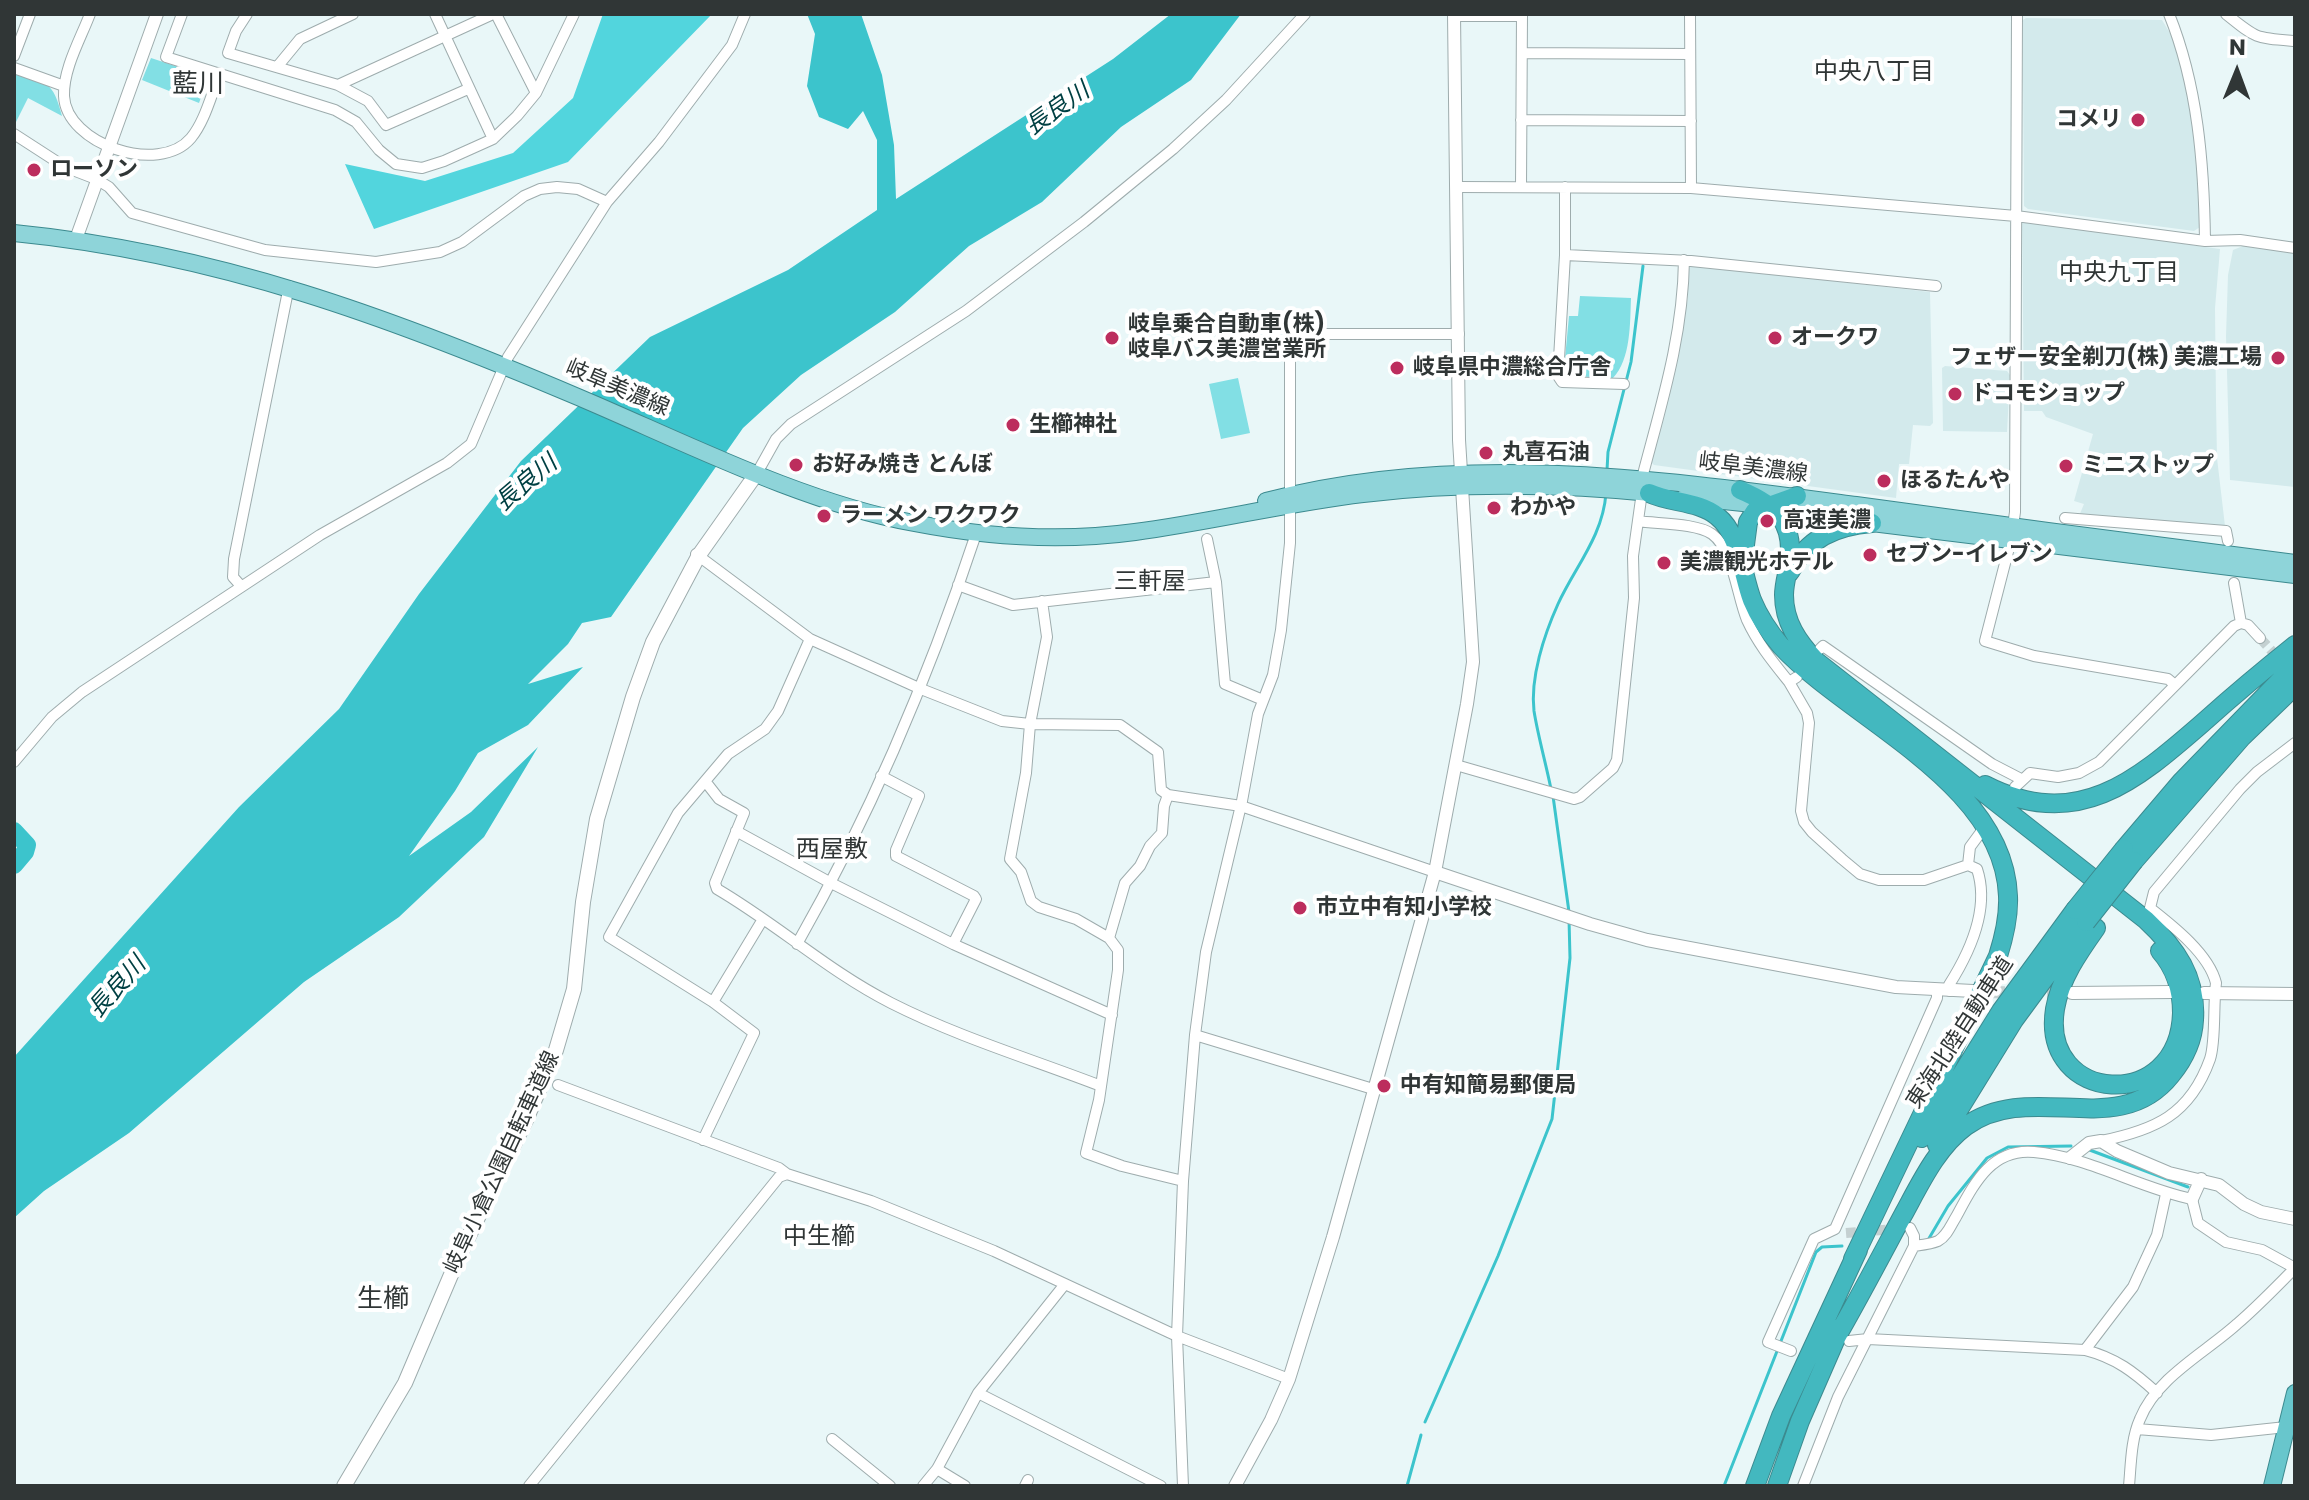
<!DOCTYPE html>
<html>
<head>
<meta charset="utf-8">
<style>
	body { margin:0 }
	#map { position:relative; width:2309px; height:1500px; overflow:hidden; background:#e9f7f8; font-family:Poppins,sans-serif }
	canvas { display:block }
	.frame { position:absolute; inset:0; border:16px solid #303636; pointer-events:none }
	.north { position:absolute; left:2197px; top:32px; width:80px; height:80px; -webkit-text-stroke:6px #fff; paint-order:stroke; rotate:1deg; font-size:22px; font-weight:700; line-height:32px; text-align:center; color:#303636 }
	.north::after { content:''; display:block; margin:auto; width:28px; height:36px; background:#303636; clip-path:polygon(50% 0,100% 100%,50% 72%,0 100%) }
</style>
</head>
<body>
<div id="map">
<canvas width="2309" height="1500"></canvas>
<div class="frame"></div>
<div class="north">N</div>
</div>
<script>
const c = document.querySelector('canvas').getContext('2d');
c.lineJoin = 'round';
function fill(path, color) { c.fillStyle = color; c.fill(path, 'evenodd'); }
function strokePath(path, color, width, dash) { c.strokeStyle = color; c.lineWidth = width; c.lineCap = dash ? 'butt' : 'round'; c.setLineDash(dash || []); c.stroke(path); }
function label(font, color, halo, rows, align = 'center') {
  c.font = font + ' Poppins,"Noto Sans JP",sans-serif'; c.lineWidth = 8; c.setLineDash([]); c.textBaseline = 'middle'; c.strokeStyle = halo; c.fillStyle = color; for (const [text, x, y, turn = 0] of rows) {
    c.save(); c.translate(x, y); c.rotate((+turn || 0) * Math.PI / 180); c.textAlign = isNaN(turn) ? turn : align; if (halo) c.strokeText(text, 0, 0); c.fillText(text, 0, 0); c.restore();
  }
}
fill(new Path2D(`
	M2026 18 2162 20 2173 38 2189 99 2201 187 2200 227 2194 231 2028 209 2024 206 2023 73V20Z
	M2022 221 2220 249 2215 308 2216 402 2217 458 2225 526 2079 516 2084 504 2074 501 2093 434 2046 417 2042 411H2024Z
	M2243 246 2295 253V487L2230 480 2226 336 2228 275 2233 250Z
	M1694 265 1930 292 1933 423 1930 426 1913 425 1909 464H1899L1896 498 1654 465 1651 462 1673 378 1688 298V268Z
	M1945 366 2007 371 2010 375 2007 432 1943 431 1942 368Z`), '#d3eaec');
fill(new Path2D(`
	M151 58 203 75 206 83 199 103 142 80Z
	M14 73C47 82 53 81 62 116L28 98 14 126Z
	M1580 296 1631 298C1630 323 1631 359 1613 378L1570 376 1564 369 1569 316H1578Z
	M1238 378 1250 433 1221 439 1209 384Z`), '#82dfe4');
fill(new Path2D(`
	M603 14H712L568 162 374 229 345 164 425 181 513 153 573 98Z`), '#52d5dd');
fill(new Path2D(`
	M807 14H861L882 75 894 145 896 199 1113 59 1171 14H1241L1191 80 1121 127 1042 202 969 246 895 312 801 375 743 428 611 617 582 623 568 644 528 684 583 667 528 725 478 753 455 791 409 856 471 812 538 747 484 837 399 917 304 982 129 1133 44 1191 14 1218V1057L239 807 339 709 419 594 521 461 650 337 788 270 877 210V140L863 111 848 129 819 117 807 86 815 34Z`), '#3cc4cc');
strokePath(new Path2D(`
	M1607 470 1608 452 1631 362 1643 266
	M1551 789C1546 764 1538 736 1534 711 1530 678 1544 635 1558 604 1575 567 1603 536 1606 493
	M1553 796 1569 912
	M2087 1149 2188 1187
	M1928 1240 1948 1206 1987 1158 2008 1147 2071 1146
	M1425 1422 1498 1256 1552 1119 1570 958 1569 919
	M1407 1486 1421 1435
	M1724 1486 1816 1252 1822 1247 1842 1246`), '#3cc4cc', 3);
strokePath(new Path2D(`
	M14 831 27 845 25 852 14 865`), '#3cc4cc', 18);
strokePath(new Path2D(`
	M2260 638 2280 660
	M1846 1233 1896 1229`), '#c4d0d1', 10, [10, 5]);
strokePath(new Path2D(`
	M1975 992 2065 993`), '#c4d0d1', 12, [12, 6]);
const minor = new Path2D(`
	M90 14C81 38 63 69 64 96 66 144 159 176 191 138 205 121 211 95 219 76
	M182 14 166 57 335 110 356 122 379 150 396 164 422 168 444 161 493 139 517 116 536 93 574 14
	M247 14 236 31 228 53 338 85 368 101 386 125 468 89
	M435 14 493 139
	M496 14 536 93
	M1690 14 1691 188
	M2017 14 2015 512 2011 540 1985 641 2034 656 2168 679 2174 684
	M2226 14C2257 39 2255 38 2295 41
	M1454 16H1522
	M1522 53 1690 54
	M14 56 30 14
	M277 67 300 39 353 14
	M14 68 64 86
	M338 85 493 14
	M1521 120 1691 121
	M14 134 65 167 96 179 109 187 132 213 265 250 376 262 440 252 462 242 524 196 540 189 557 187 578 189 607 202
	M1458 187 1691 188 2016 216 2205 241C2204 164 2198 86 2169 14
	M1521 187 1522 14
	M1565 187V255L1558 376 1562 382 1624 384
	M2205 241 2240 240 2295 248
	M1565 255 1691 261 1936 286
	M757 473 776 439 791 424 966 311 1084 222 1173 149 1226 100 1305 14
	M1642 478C1661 405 1683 337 1684 260
	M2065 518 2226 531 2228 541
	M1638 521C1658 524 1696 523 1712 534 1733 549 1737 596 1747 620 1758 644 1773 662 1789 682L1797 677
	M1207 539 1216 582 1225 684 1263 700
	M696 554 810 639 921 689 1002 721 1030 724 1120 725 1158 752 1161 790 1168 795 1241 806 1435 872
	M2234 583 2241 623 2248 625 2260 638
	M958 585 1013 605 1216 582
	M241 586 233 577 234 559 289 286
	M1042 601 1047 637 1030 724 1026 773 1010 859 1021 872 1031 901 1039 907 1076 919 1109 938 1118 950V970L1099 1100 1086 1153 1122 1166 1183 1181
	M1820 649 1823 646 1992 764 2021 779
	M1789 682 1807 713 1809 723 1801 811 1804 822 1812 832 1842 859 1860 874 1879 880H1924L1968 865 1977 869C1990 908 1970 952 1949 985L1950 991
	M14 762 52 717 82 692 320 535 447 463 471 444 508 357 607 202 659 142 732 45 745 14
	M1456 765 1574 799 1580 797 1613 768 1617 760 1634 598 1633 556 1642 492
	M881 776 919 796 896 850V856L974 896 976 899 953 944
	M705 781 719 799 744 813 715 883 717 889C777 924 828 971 891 1003 958 1037 1031 1059 1101 1086
	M2015 787 2030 773 2058 777 2079 773 2099 762 2234 626 2241 623
	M736 831 831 883 953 944 1112 1015
	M1968 865 1970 847 1981 832
	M1109 938 1125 883 1140 866 1150 846 1162 833 1164 806 1168 795
	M797 944C871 814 929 676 976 534
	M713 1002 763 919
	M1195 1035 1373 1089
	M558 1085 779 1168 787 1174 871 1201 994 1251 1177 1336 1289 1379
	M703 1140 754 1033 713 1002 609 937 678 813 728 754 765 729 778 711 810 639
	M2101 1141C2155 1130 2190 1115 2210 1059 2216 1041 2213 1004 2216 983 2209 954 2173 926 2150 908L2154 892 2240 789 2257 772 2295 743
	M1914 1246C1921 1245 1931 1244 1938 1241 1947 1236 1951 1225 1956 1217 1974 1184 1991 1148 2034 1152 2089 1157 2139 1188 2192 1199L2198 1223 2226 1242 2262 1250 2295 1268
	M1849 1341 1868 1339 2085 1350C2116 1358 2134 1372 2157 1393
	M2085 1350 2133 1287 2157 1235 2166 1194
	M1791 1351 1768 1342 1814 1239 1835 1229 1937 998V991
	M978 1393 1161 1486
	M2137 1429 2211 1435 2286 1427
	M832 1439 890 1486
	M937 1469 965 1486
	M529 1486 779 1177 787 1174
	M923 1486 937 1469 978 1393 1065 1284
	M1025 1486 1028 1480
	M1183 1486 1177 1336 1183 1181 1195 1035 1206 952 1242 801 1258 714 1273 675 1281 630 1290 543V334H1459
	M1803 1486 1838 1397 1914 1246V1236L1910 1228
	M2129 1486C2131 1464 2131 1439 2140 1419 2157 1377 2205 1353 2237 1324 2257 1307 2276 1287 2295 1268`);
const tertiary = new Path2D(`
	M76 239 157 14
	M1435 872 1590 924 1647 940 1896 987 1973 991
	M2072 993 2172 992
	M2204 993 2295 994
	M2070 1158 2089 1143 2101 1141 2117 1151 2169 1173 2219 1185 2244 1204 2261 1212 2295 1219
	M2192 1199 2201 1179
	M1235 1486 1271 1420 1289 1379 1333 1237 1435 872 1467 704 1473 662 1459 440 1454 14`);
const secondary = new Path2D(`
	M344 1486 405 1383 459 1256 526 1120 556 1050 574 989 583 902 597 819 633 697 653 642 699 555 757 473`);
const primary = new Path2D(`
	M14 233C217 253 392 318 578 397 682 441 803 503 914 523 986 537 1062 542 1135 532 1211 522 1287 503 1363 494 1462 482 1563 484 1662 494
	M1685 497 1772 506 1872 523 2295 575
	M1266 501C1460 450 1661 479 1856 505 2002 525 2149 545 2295 563`);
const trunk = new Path2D(`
	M2272 1486 2295 1393`);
const motorway = new Path2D(`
	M1740 490C1776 505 1795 522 1789 564 1787 575 1784 585 1784 595 1784 622 1798 642 1816 661L2146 920C2176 948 2197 977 2194 1020 2193 1042 2184 1059 2171 1075 2118 1142 2032 1079 1966 1126 1937 1147 1920 1184 1903 1215 1881 1256 1859 1298 1836 1338
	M1649 493C1670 503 1699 501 1717 516 1740 534 1742 574 1752 600 1759 617 1769 632 1781 646 1850 720 2004 782 2008 896 2009 917 2004 937 1998 956L1853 1259
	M1743 560 1748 522 1755 511 1797 496
	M1790 572C1807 538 1836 526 1872 523
	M1985 785C2079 833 2138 779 2206 720 2235 694 2265 669 2295 645
	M2124 849 2181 782 2295 665
	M2134 861 2242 737 2295 686
	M2096 928C2079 952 2060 979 2055 1009 2040 1104 2179 1114 2182 1013 2182 991 2175 968 2160 951
	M1922 1138 2001 1011 2075 910
	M1937 1145 2014 1020 2086 922
	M1755 1486 1781 1416 1858 1250
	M1777 1486 1800 1421 1841 1327`);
strokePath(minor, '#9eacad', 12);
strokePath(tertiary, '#9eacad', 14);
strokePath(secondary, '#9eacad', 16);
strokePath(primary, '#3c8a8f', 18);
strokePath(trunk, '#3c8a8f', 18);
strokePath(motorway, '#3c8a8f', 20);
strokePath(minor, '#fff', 10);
strokePath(tertiary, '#fff', 12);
strokePath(secondary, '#fff', 14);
strokePath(primary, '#8ed4d9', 16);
strokePath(trunk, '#68c6cc', 16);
strokePath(motorway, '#43b8bf', 18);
const motorwayBridge = new Path2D(`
	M2075 910 2124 849
	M2086 922 2134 861`);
strokePath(motorwayBridge, '#3c8a8f', 20, []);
strokePath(motorwayBridge, '#43b8bf', 18);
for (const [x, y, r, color] of [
	[2138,120,8,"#bc2d5d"],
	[34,170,8,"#bc2d5d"],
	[1112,338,8,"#bc2d5d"],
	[1775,338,8,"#bc2d5d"],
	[2278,358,8,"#bc2d5d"],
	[1397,368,8,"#bc2d5d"],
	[1955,394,8,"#bc2d5d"],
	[1013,425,8,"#bc2d5d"],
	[1486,453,8,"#bc2d5d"],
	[796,465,8,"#bc2d5d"],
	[2066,466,8,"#bc2d5d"],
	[1884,481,8,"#bc2d5d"],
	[1494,508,8,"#bc2d5d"],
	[824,516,8,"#bc2d5d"],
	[1767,521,8,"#bc2d5d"],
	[1870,555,8,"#bc2d5d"],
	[1664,563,8,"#bc2d5d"],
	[1300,908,8,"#bc2d5d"],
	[1384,1086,8,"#bc2d5d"]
]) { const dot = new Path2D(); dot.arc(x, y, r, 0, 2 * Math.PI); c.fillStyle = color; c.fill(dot); strokePath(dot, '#fff', 3); }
label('bold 22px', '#303636', '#fff', [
	["コメリ",2122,120,"right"],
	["ローソン",50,170],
	["岐阜乗合自動車(株)",1128,325],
	["岐阜バス美濃営業所",1128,350],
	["オークワ",1791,338],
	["フェザー安全剃刀(株) 美濃工場",2262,358,"right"],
	["岐阜県中濃総合庁舎",1413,368],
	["ドコモショップ",1971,394],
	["生櫛神社",1029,425],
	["丸喜石油",1502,453],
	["お好み焼き とんぼ",812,465],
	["ミニストップ",2082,466],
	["ほるたんや",1900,481],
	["わかや",1510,508],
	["ラーメン ワクワク",840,516],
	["高速美濃",1783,521],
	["セブン-イレブン",1886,555],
	["美濃観光ホテル",1680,563],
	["市立中有知小学校",1316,908],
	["中有知簡易郵便局",1400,1086]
], 'left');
label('22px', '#303636', '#fff', [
	["岐阜美濃線",617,389,23],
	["岐阜美濃線",1753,469,7],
	["東海北陸自動車道",1961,1033,-57],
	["岐阜小倉公園自転車道線",503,1163,-65]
]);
label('24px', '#303636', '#fff', [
	["中央八丁目",1874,73],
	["中央九丁目",2119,274],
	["三軒屋",1150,583],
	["西屋敷",832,851],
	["中生櫛",819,1238]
]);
label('italic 24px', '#004043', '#fff', [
	["長良川",1058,110,-35],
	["長良川",527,484,-40],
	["長良川",118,988,-48]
]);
label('26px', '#303636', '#fff', [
	["藍川",198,85],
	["生櫛",383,1300]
]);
</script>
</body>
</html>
